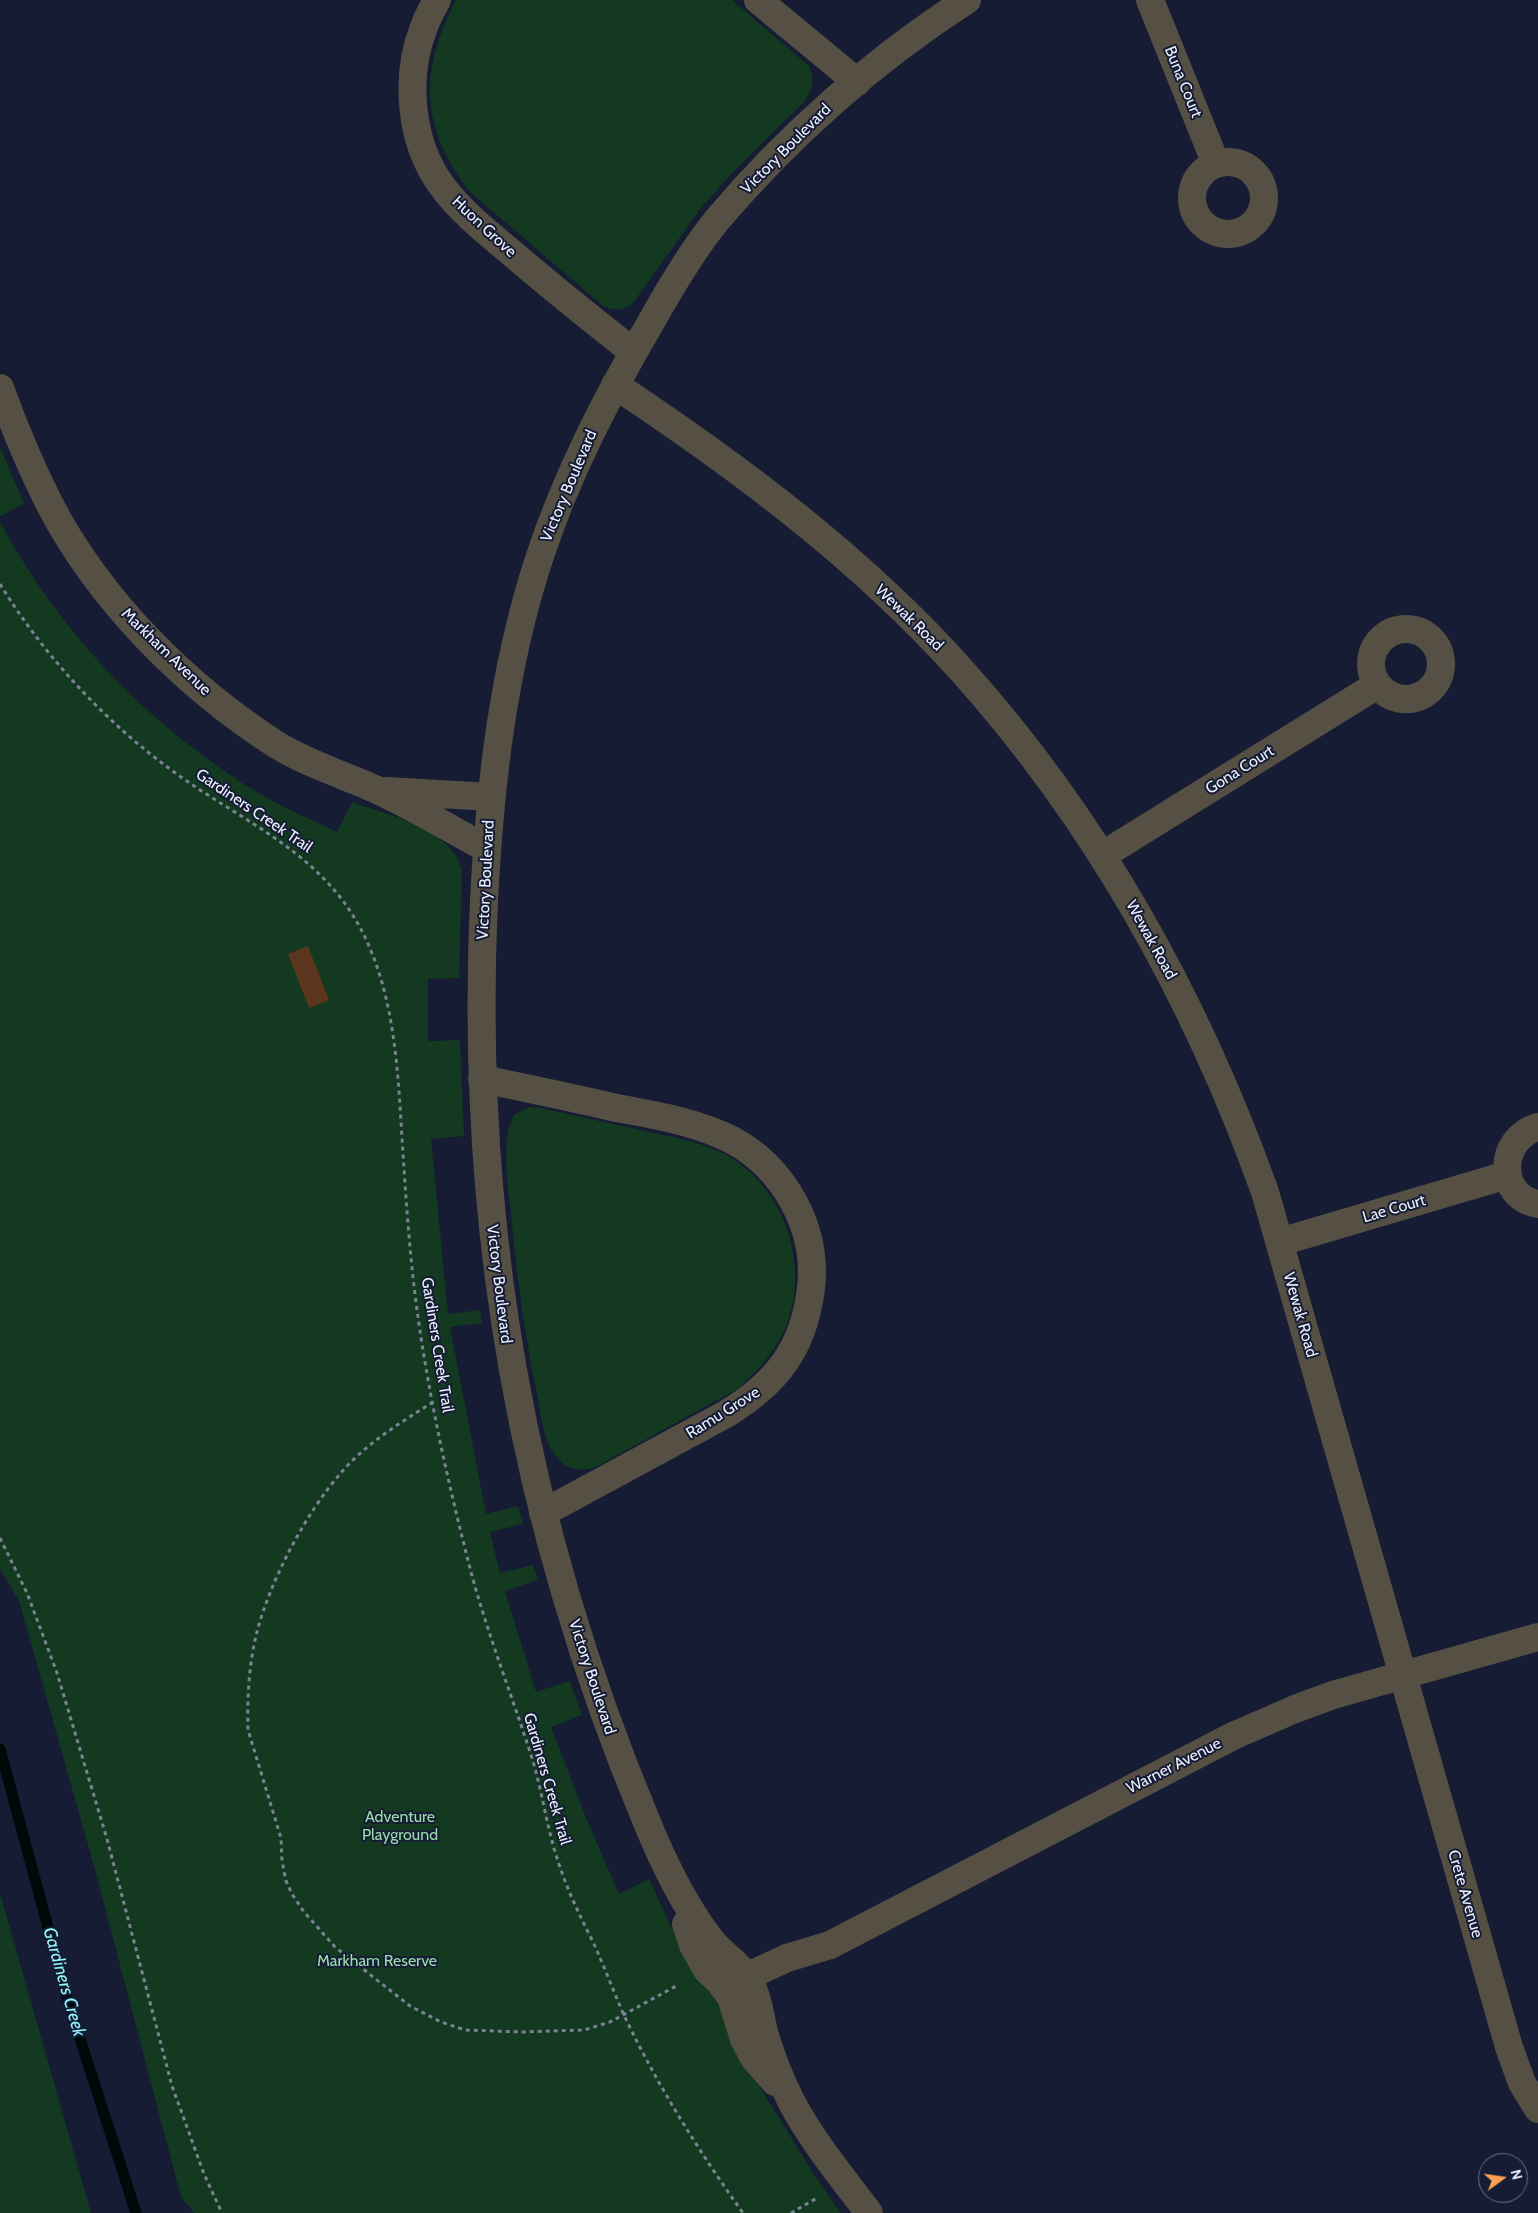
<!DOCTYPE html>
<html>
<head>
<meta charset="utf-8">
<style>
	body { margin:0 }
	#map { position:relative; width:1538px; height:2213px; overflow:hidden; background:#151c34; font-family:Cabin,sans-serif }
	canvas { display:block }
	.north { position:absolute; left:1478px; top:2153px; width:50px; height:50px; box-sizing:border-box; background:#151c34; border:1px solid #6b7185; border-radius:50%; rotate:76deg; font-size:14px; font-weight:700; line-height:20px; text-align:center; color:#ecf1fe }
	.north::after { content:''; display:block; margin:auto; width:18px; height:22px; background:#fb9e52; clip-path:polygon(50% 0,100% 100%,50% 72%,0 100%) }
</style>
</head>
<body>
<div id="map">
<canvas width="1538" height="2213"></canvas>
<div class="north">N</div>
</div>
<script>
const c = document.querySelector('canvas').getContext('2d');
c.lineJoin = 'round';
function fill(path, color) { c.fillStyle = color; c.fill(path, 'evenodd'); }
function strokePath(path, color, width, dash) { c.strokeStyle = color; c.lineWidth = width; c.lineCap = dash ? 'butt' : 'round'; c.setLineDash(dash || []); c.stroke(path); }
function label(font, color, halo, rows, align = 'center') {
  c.font = font + ' Cabin,sans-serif'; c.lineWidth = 4; c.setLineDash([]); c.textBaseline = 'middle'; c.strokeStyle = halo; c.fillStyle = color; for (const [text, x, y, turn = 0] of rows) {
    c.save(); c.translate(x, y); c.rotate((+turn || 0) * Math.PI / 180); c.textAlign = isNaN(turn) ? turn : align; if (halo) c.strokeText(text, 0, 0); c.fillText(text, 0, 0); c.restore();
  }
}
fill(new Path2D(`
	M456 0H732L809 66C815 81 813 89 804 102L734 171 701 208 633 303C622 311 614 311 602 305L469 191C420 126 419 72 456 0Z
	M0 447 24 503 0 517Z
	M0 522C63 638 152 729 265 797 288 810 313 820 337 832L352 802C388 815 455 829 462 872L459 978 428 979V1041L460 1040 464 1136 431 1139 448 1314 480 1310 482 1323 450 1327 486 1514 518 1506 523 1524 490 1532 500 1573 533 1565 538 1580 505 1591 536 1692 570 1681 582 1715 551 1727 586 1818 619 1894 649 1879 682 1950 721 1998 740 2055 815 2176 841 2213H194L181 2197 94 1866 19 1601 0 1569Z
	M530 1107 541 1108C577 1116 613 1124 649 1132 672 1137 696 1141 718 1151 782 1179 813 1266 785 1329 774 1353 758 1370 739 1388L596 1467C580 1472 566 1470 556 1456 543 1440 541 1414 537 1394 525 1335 516 1274 511 1213 508 1188 504 1159 508 1133 509 1127 511 1121 514 1115Z
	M0 1893 91 2213H0Z`), '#133920');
strokePath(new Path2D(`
	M0 1749 67 1998 136 2213`), '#00090a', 11);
fill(new Path2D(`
	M308 946 329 1000 309 1008 288 954Z`), '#5c351e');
strokePath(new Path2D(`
	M0 584C43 654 103 720 170 769 245 825 329 853 369 946 395 1006 398 1073 402 1138 406 1200 410 1263 419 1324 431 1407 450 1491 471 1572 488 1635 512 1696 532 1758 543 1794 547 1831 560 1867 569 1894 581 1918 594 1944 604 1966 613 1990 623 2013 656 2083 698 2150 743 2213
	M433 1402C400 1423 365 1444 340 1474 306 1513 270 1581 257 1632 249 1662 247 1699 248 1730L281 1838 282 1861 286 1881 292 1894 304 1912 335 1947 410 2006 441 2022 465 2030 522 2032 584 2030 610 2022 678 1985
	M0 1538 27 1593 57 1673 107 1839 172 2086 204 2174 222 2213
	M791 2213 817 2198`), '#7c8294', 3, [4, 4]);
strokePath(new Path2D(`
	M437 0C432 9 427 18 424 27 404 77 410 143 442 186 462 213 488 233 513 254 552 288 593 320 633 352
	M758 0 857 82
	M1150 0 1216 164
	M1192 198a36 36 0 1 1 72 0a36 36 0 1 1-72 0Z
	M615 385C740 468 862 559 963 672 1098 823 1197 1002 1265 1192L1509 2047 1522 2083 1538 2109
	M0 388C14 427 30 465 49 503 99 600 185 686 277 745 308 764 344 775 377 790 414 807 451 829 487 849
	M1371 664a35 35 0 1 1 70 0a35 35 0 1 1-70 0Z
	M387 791 491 797
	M1103 855 1377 685
	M482 1079C526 1088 569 1097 612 1107 652 1115 695 1121 732 1140 784 1168 818 1228 811 1288 804 1348 777 1383 726 1414L543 1513
	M1538 1127C1498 1138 1496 1197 1538 1204
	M1280 1242 1507 1175
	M686 1924 693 1945 707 1970 719 1981 731 1997 744 2039 754 2058 775 2082
	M731 1997 748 1976 787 1958 830 1945 1233 1736 1295 1709 1333 1695 1538 1637
	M869 2213C842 2177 812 2141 791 2101 781 2081 770 2053 764 2032 760 2015 759 2000 751 1984 742 1965 723 1956 710 1939 682 1902 663 1862 646 1820 522 1524 469 1221 484 900 490 785 503 669 539 559 566 476 606 399 650 324 670 288 691 252 717 220 788 136 875 59 967 0`), '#565044', 28);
label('16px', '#ecf1fe', '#151c34', [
	["Buna Court",1183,82,68],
	["Victory Boulevard",786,149,-45],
	["Huon Grove",484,227,43],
	["Victory Boulevard",569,486,-67],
	["Wewak Road",909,618,44],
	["Markham Avenue",166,652,44],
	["Gona Court",1240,770,-32],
	["Gardiners Creek Trail",254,811,34],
	["Victory Boulevard",486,880,-87],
	["Wewak Road",1151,940,61],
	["Lae Court",1394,1209,-16],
	["Victory Boulevard",499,1284,83],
	["Wewak Road",1300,1315,74],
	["Gardiners Creek Trail",437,1345,81],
	["Ramu Grove",723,1413,-32],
	["Victory Boulevard",592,1677,72],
	["Warner Avenue",1174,1766,-27],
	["Gardiners Creek Trail",547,1779,74],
	["Crete Avenue",1465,1894,74]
]);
label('16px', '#98dcaa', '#151c34', [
	["Adventure",400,1817],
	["Playground",400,1835],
	["Markham Reserve",377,1961]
]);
label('italic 18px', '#91f8fd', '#151c34', [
	["Gardiners Creek",64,1982,74]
]);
</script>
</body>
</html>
